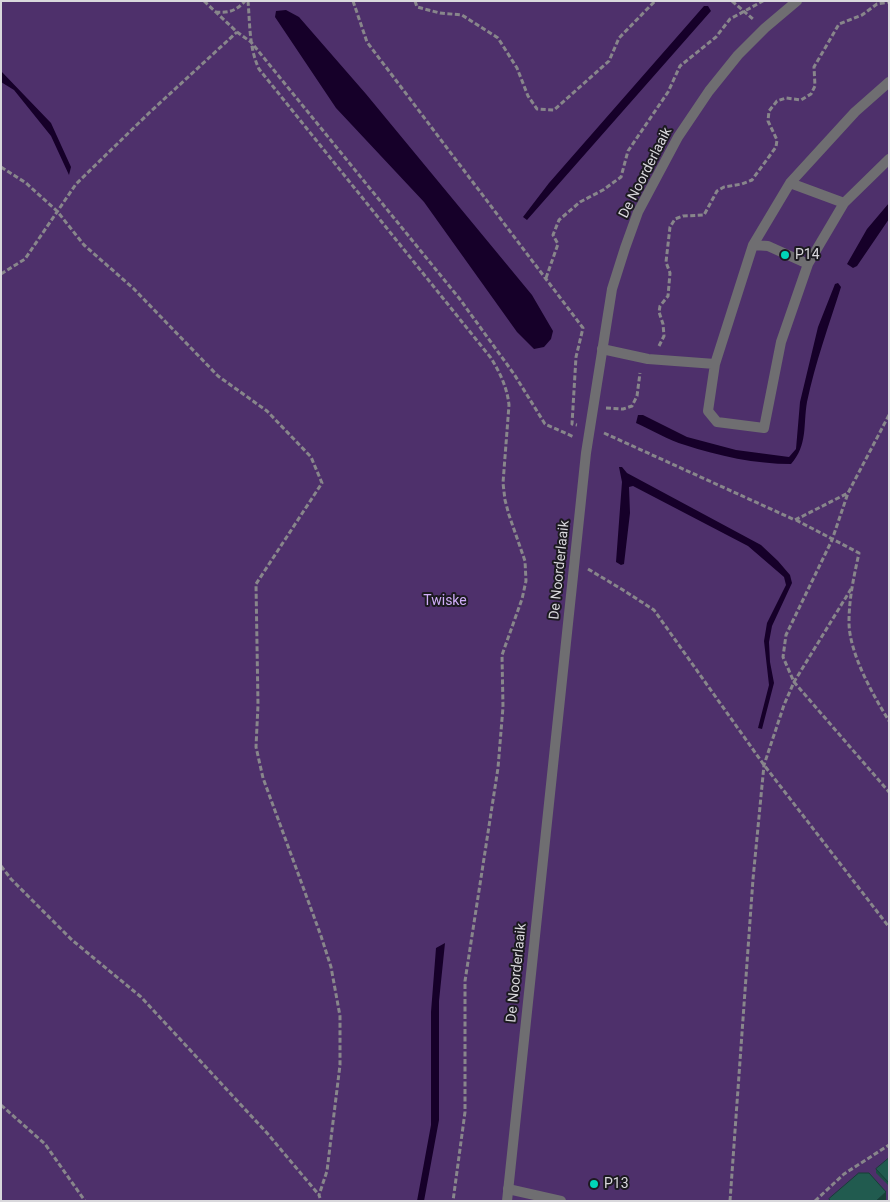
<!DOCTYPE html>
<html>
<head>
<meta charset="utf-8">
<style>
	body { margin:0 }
	#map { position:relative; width:890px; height:1202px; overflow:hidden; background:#262329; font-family:Roboto,sans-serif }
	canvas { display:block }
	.frame { position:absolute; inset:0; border:2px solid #d9d8dc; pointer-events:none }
</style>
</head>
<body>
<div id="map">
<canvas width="890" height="1202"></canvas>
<div class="frame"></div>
</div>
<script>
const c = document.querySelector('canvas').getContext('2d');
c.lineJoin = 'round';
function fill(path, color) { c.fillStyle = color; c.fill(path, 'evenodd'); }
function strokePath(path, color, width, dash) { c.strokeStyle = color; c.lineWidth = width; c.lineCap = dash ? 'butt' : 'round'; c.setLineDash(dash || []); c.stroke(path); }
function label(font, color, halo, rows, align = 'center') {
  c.font = font + ' Roboto,sans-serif'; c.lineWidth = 4; c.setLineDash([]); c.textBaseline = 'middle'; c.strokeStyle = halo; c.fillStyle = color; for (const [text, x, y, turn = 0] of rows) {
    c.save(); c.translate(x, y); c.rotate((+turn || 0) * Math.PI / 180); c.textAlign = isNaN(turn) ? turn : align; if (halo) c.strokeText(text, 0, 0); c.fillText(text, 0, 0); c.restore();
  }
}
fill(new Path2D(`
	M1 1H889V1201H1Z`), '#4e306b');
fill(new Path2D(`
	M704 6H708L711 11 527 220 523 217 549 183Z
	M286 10 299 17 366 94 532 295 553 331 551 339 544 347 534 349 517 332 424 202 336 108 275 17 276 11Z
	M1 71 51 123 71 167 69 175 51 136 14 90 1 82Z
	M889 203V219L857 266 853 268 847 264 867 229Z
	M838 283 841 287C829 325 815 363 807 402 803 425 808 445 791 464 756 464 718 456 685 445 668 440 652 430 636 423L638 415H643L687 437 736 450 789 457 796 449 800 402 818 327 835 284Z
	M619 467H622L627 473 761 545 778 561 790 575 792 583 772 626 769 642 770 662 774 683 762 729 758 728 769 685 764 641 767 623 786 585 784 577 748 546 633 486 629 487 630 513 624 564 621 565 616 562 622 482Z
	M445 943 439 1001V1120L424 1201H417L431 1125V1012L436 948Z`), '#160029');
strokePath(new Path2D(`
	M204 1 237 32 251 42 459 298 514 374 545 424 574 437
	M248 1C250 24 249 48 259 69L491 358C500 373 507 387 509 405L503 483 505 500 509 515 525 561 526 581 522 599 502 655 503 707 498 768 465 981V1112L453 1201
	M353 1 367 42 583 328 576 357 572 424 577 425
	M415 1 417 7 440 13 462 15 498 38 517 68 528 96 537 109 554 110 609 61 619 38 655 1
	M732 1 754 20
	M215 12C229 13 236 11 245 1
	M1 167 26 183 57 211 84 245 133 288 218 376 267 411 311 457 322 483 256 584 258 705 256 747 263 778 321 936 331 967 340 1016V1065L327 1171 319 1195 321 1201
	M1 274 25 259 76 184 149 113 237 32
	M546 278 558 244 553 235 559 220 580 202 603 190 621 177 628 151 668 92 680 66 716 37 730 19 763 1
	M659 346 664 336 663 324 659 312 660 306 668 296 670 273 666 262 670 227 675 219 683 216 704 215 717 191 724 187 742 184 752 180 776 147 777 140 768 121 769 111 777 101 786 98 801 100 811 94 815 86 814 67 839 24 862 15 877 4 889 2
	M606 408 623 409 632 406 637 396 640 373
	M889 415 848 493 832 540 786 635 783 657 794 682 889 792
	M604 433 795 520 848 493
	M796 520 859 553C854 576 849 598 849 622 849 653 873 695 889 721
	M588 569 623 590 654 610 764 765 889 927
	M1 866 11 879 72 940 141 997 267 1133 319 1195
	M1 1105 45 1144 85 1201
	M730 1201 753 879 764 765 784 705 794 682 851 589
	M815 1201 844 1174 889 1145`), '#88868b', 3, [5, 2.5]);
strokePath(new Path2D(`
	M790 183 844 203
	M753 245 768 246 808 264
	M602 349 648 359 715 364 753 245 790 183 855 112 889 82
	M715 364 708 411 717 422 764 428 781 342 808 264 844 203 889 159
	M508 1189 561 1201`), '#6f6e71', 10);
strokePath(new Path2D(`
	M507 1201 586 453 612 289 625 248 638 212 678 137 709 91 738 55 765 28 797 1`), '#6f6e71', 10);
fill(new Path2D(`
	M889 1161V1186L876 1173V1169Z`), '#1c4e44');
fill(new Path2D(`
	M886 1192V1201H876Z`), '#174037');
const building = new Path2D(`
	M888 1159 889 1161V1183L876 1169Z
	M859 1173H869L886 1192 876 1201H831L829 1199Z`);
fill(building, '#215b4f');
strokePath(building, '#174037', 1);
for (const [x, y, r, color] of [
	[785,255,5,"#00d5b7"],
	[594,1184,5,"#00d5b7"]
]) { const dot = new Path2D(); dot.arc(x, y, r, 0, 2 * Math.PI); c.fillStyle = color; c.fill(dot); strokePath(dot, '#1c1a20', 2); }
label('14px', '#d9d8dc', '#1c1a20', [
	["De Noorderlaaik",646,173,-63],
	["De Noorderlaaik",560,570,-84],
	["De Noorderlaaik",517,973,-84]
]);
label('14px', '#d9d8dc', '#1c1a20', [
	["P14",795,255],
	["P13",604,1184]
], 'left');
label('14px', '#d0aef8', '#1c1a20', [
	["Twiske",445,601]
]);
</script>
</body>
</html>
